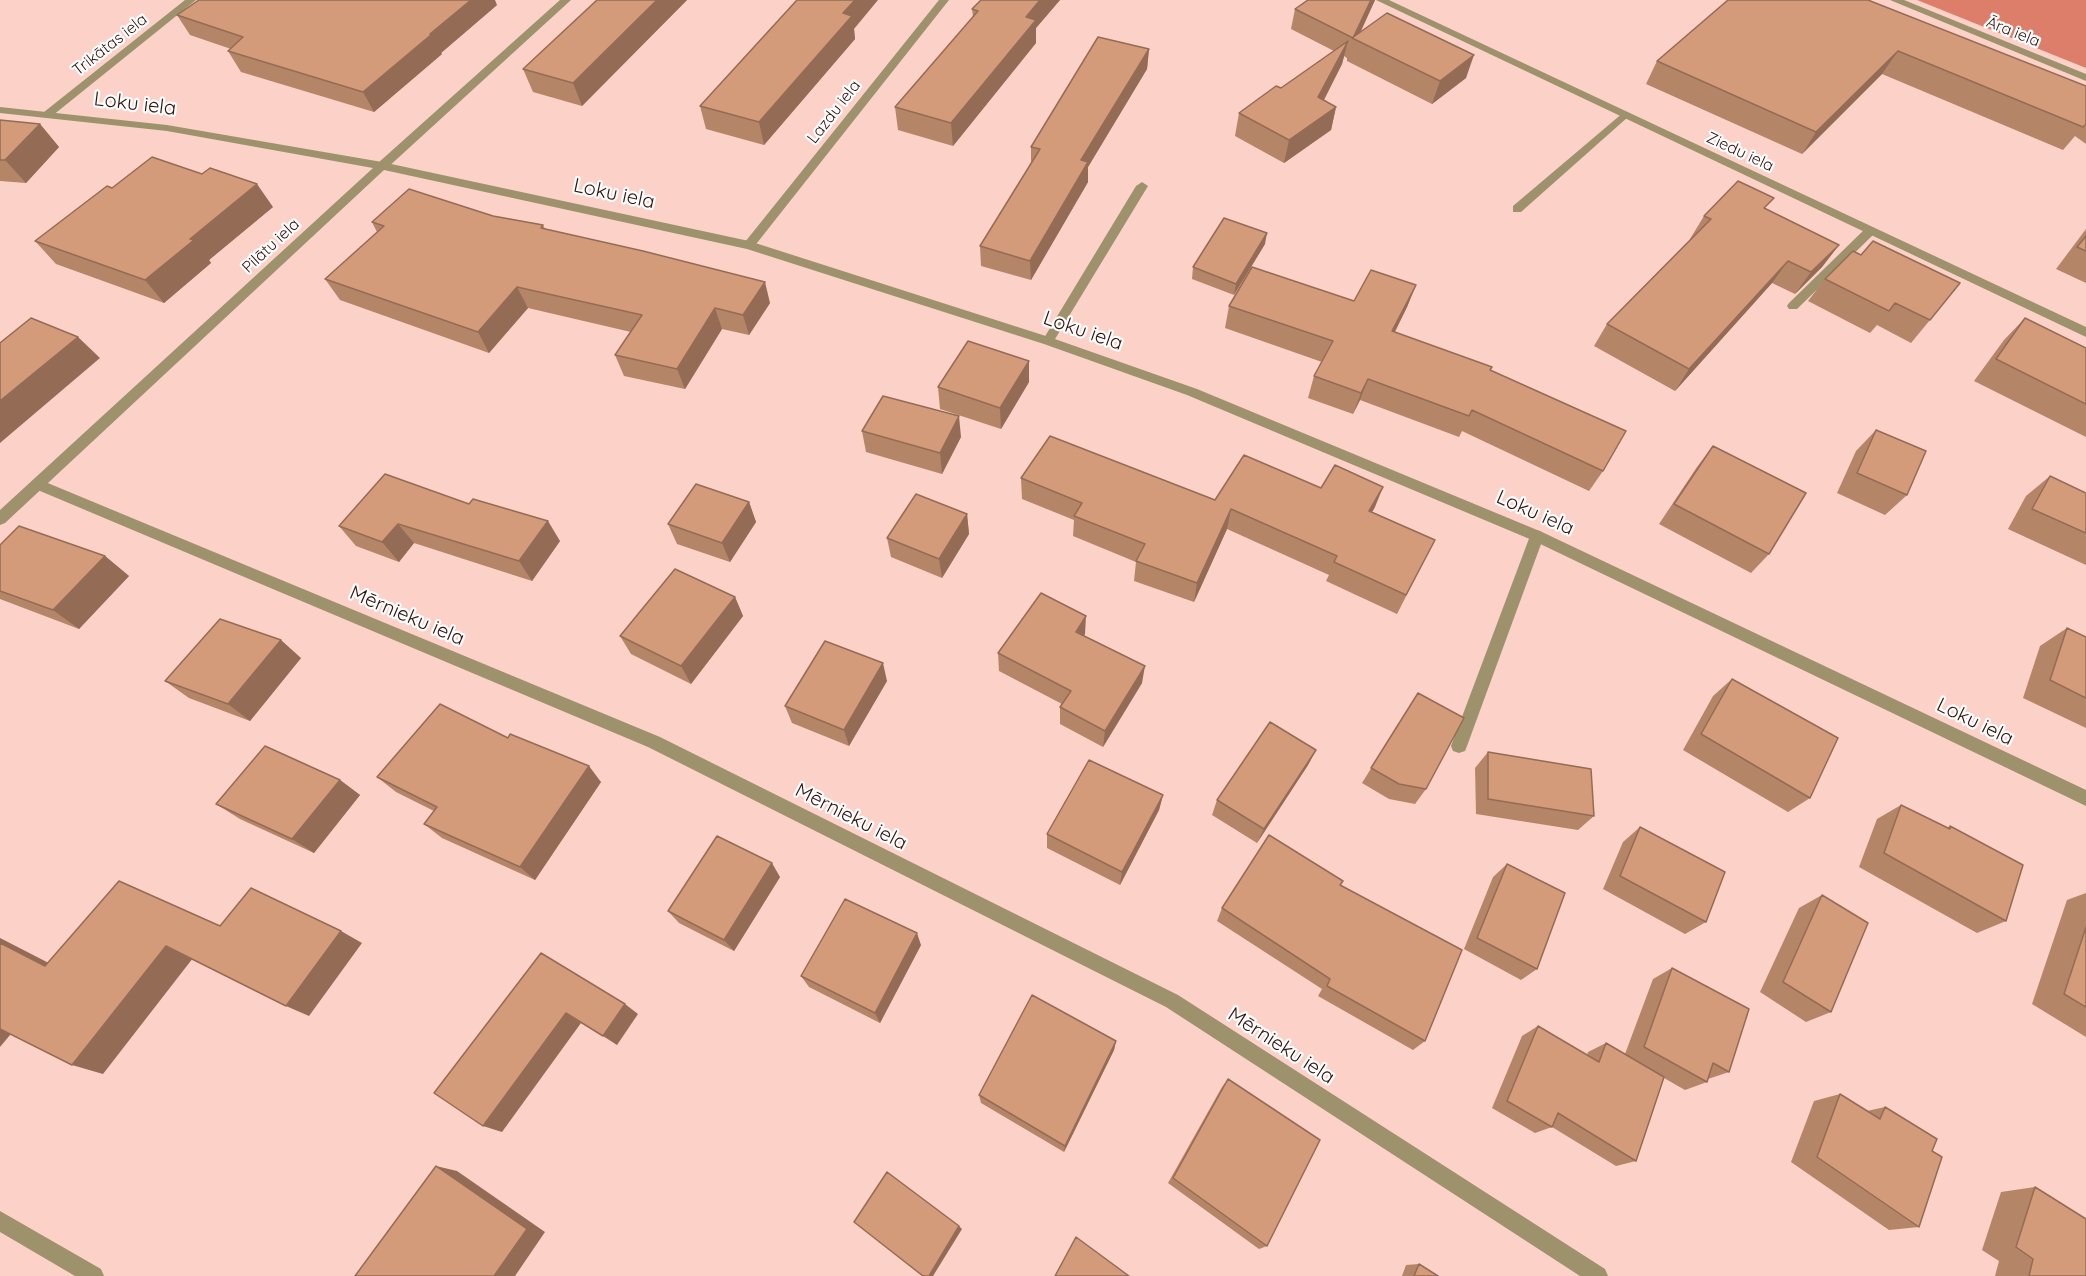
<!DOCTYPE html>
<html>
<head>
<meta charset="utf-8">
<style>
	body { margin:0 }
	canvas { display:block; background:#fbd1c8 }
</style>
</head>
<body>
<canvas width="2086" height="1276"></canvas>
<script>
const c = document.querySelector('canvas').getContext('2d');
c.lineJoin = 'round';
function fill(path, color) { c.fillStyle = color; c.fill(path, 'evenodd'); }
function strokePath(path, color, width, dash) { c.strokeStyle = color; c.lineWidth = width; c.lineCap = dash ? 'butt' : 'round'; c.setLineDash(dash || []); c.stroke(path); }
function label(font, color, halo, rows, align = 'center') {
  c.font = font + ' Quicksand,sans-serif'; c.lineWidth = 4.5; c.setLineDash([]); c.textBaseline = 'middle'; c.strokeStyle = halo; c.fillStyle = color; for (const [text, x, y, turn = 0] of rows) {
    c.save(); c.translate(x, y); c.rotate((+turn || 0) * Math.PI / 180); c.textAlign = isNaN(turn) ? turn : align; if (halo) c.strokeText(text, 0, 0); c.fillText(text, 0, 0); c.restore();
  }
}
fill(new Path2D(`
	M1917 0H2086V68Z`), '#dd7e6b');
fill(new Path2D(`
	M1624 112 1628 113V117L1521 212H1513V206Z
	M1870 227 1874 228V234L1797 309H1789L1787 306 1789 303 1866 228Z`), '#9e926c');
fill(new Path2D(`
	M185 0H196L52 116H44V112Z
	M560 0H571L386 169H378V163Z
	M939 0H949L753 248H745V242Z
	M1376 0H1389L2086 327V337Z
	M1890 0H1904L2086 74V81Z
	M1142 182 1148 186 1052 344H1044L1042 341 1044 338 1136 186Z
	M38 479 660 737 1178 995 1605 1269 1608 1276H1580L1166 1007 648 747 33 488 31 484 33 480Z
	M1537 530 1542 532 1544 536 1467 746 1465 751 1459 753 1453 751 1451 746 1530 536 1532 532Z
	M0 1211 101 1269 104 1276H75L0 1232Z`), '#9e926c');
fill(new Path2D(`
	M0 107 167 125 382 162 749 241 1052 338 1197 389 1542 532 2086 790V806L1532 540 1187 395 1044 344 747 249 384 170 5 523 0 525V510L373 168 167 131 0 113Z`), '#9e926c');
fill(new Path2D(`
	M597 0H687L582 106 533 92 523 69Z
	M981 0H1060L1036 28V43L953 146 898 130 895 107 973 17 972 9Z
	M1308 0H1375L1360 32 1466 78 1432 104 1347 61V58L1344 56 1342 64 1324 100 1336 107 1331 130 1284 163 1235 136 1239 113 1281 88 1334 51 1291 29 1295 9Z
	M1728 0 2086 86V144L2075 136 2063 150 1882 74 1802 154 1646 84 1657 61Z
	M497 5 441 53 442 54 374 112 241 72 228 51 231 49 190 35 177 15Z
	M854 29 855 39 764 145 706 129 700 106Z
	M1149 49 1147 69 1088 167V182L1031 280 981 266 980 246 1031 164V147Z
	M0 120 40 124 59 147 26 183 0 181Z
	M112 188 273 207 209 260 211 263 164 303 56 264 35 241Z
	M1766 209 1839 245 1822 267 1795 294 1772 283 1675 391 1594 346 1607 324 1691 239H1690L1704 216Z
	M493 216 543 225 545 229 770 303 749 335 722 329 685 389 624 376 615 355 631 332 528 308 489 353 340 300 325 279 377 232 372 222Z
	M2086 229V283L2056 269Z
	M1265 244 1234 295 1192 279 1193 267Z
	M1853 251 1930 320 1911 343 1877 325 1870 333 1808 301 1825 279Z
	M1416 285 1407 307 1395 332 1490 370 1603 471 1589 491 1462 431 1459 437 1360 400 1353 414 1308 398 1314 376 1322 362 1225 328 1229 306 1354 301Z
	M2025 318 2086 348V437L1974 381 2004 340Z
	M1029 382 1001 429 940 409 938 387Z
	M1876 430 1907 495 1885 515 1837 493 1856 451Z
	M862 431 961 437 942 474 866 452Z
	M1713 446 1769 554 1751 573 1659 524 1697 467Z
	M385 474 560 541 532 581 414 543 399 562 356 546 339 526Z
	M2050 476 2086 493V565L2008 529 2026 496Z
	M1021 478 1215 500 1321 488 1375 507 1372 512 1435 540 1397 614 1326 581 1329 575 1227 529 1194 602 1134 581 1136 562 1073 536 1074 520 1022 499Z
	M749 502 756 522 730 562 677 544 668 524Z
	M967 514 969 534 942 578 891 557 887 538Z
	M0 545 105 556 129 576 79 629 0 599Z
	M735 597 743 616 691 684 631 654 620 636Z
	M2067 628 2086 637V728L2023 698 2040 646Z
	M1085 634 1084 636 1142 683 1103 747 1060 724V707L1062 704 999 671 998 653Z
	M301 658 250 721 189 698 165 681Z
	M1732 679 1810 798 1788 812 1683 750 1713 696Z
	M887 681 849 746 792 723 785 706Z
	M1418 693 1426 789 1415 804 1389 799 1362 783Z
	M508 738 601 782 535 880 442 838 424 824 434 811 396 792 377 777Z
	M1316 750 1308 765 1257 843 1212 815 1217 800Z
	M1488 752 1594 816 1578 830 1476 814 1475 768Z
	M340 780 360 795 314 853 240 819 216 804Z
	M1163 795 1159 810 1120 885 1047 848V834Z
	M1901 805 1947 828 1950 826 2006 921 1977 933 1859 867 1877 819Z
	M1640 827 1706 922 1685 934 1603 889 1623 842Z
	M1507 864 1537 969 1521 980 1464 949 1493 877Z
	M780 877 734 951 679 923 668 911Z
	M1340 885 1425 1041 1413 1050 1318 996 1322 989 1217 921 1222 908Z
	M2086 893V1037L2032 1004 2067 900Z
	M1822 895 1831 1012 1806 1022 1760 992 1799 908Z
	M921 945 880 1023 809 987 801 976Z
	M1672 968 1729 1072 1708 1079 1707 1082 1685 1090 1664 1078 1636 1161 1616 1166 1552 1127 1535 1133 1492 1108 1522 1036 1538 1026 1587 1055 1588 1052 1606 1043 1625 1054 1653 979Z
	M1116 1041 1114 1050 1064 1152 981 1103 979 1095Z
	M1228 1079 1267 1246 1259 1249 1168 1183 1222 1087Z
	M1840 1094 1867 1111 1885 1107 1932 1151 1919 1227 1889 1230 1791 1162 1814 1101Z
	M2035 1187 2086 1276H1995L1999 1261 1982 1250 2001 1192Z
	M1419 1264 1438 1276H1402L1406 1265Z`), '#b58568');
fill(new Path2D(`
	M471 0H495L497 5 441 53 442 54 374 112 363 92 430 34Z
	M657 0H687L582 106 573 83Z
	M855 0H878L854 29 855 39 764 145 759 122 843 13Z
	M1040 0H1060L1036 28V43L953 146 951 123 1026 17Z
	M1371 0H1375L1357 40 1353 38Z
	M1348 41 1342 64 1313 121 1318 97Z
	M1149 49 1147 69 1088 167V182L1031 280 1030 261 1081 160Z
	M1898 51 1882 74 1802 154 1816 132Z
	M1474 55 1466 78 1432 104 1440 81Z
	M1336 107 1331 130 1284 163 1289 140Z
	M40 124 59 147 26 183 5 160Z
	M257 184 273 207 209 260 211 263 164 303 145 280 190 239Z
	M1267 233 1265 244 1234 295 1236 284Z
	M1839 245 1822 267 1795 294 1811 272Z
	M1788 261 1772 283 1675 391 1689 369Z
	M765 282 770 303 749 335 743 315Z
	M1416 285 1407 307 1384 353 1392 331Z
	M517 287 528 308 489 353 478 332Z
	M715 308 722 329 685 389 677 369Z
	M78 337 100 358 0 443V401Z
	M1029 361V382L1001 429 1000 408Z
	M1368 379 1360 400 1353 414 1361 393Z
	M959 416 961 437 942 474 940 453Z
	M1383 487 1375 507 1361 531 1369 511Z
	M749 502 756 522 730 562 722 543Z
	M1231 509 1227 529 1194 602 1197 583Z
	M967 514 969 534 942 578 939 559Z
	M548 521 560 541 532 581 519 561Z
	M398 524 414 543 399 562 382 542Z
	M105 556 129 576 79 629 53 610Z
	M735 597 743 616 691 684 681 666Z
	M1086 616 1085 634 1075 650 1076 632Z
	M281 640 301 658 250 721 228 704Z
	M883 663 887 681 849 746 844 730Z
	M1145 666 1142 683 1103 747 1105 731Z
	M1316 750 1308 765 1257 843 1264 829Z
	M589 766 601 782 535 880 520 867Z
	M340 780 360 795 314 853 292 839Z
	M1163 795 1159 810 1120 885 1122 872Z
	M772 863 780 877 734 951 724 940Z
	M341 931 362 943 309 1016 286 1006Z
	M917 933 921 945 880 1023 875 1013Z
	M0 938 4 940 76 977 45 966 0 943Z
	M166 946 193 958 103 1074 72 1065Z
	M625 1004 638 1014 617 1045 603 1036Z
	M566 1013 581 1023 502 1132 483 1126Z
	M0 1024 15 1029 0 1047Z
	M1116 1041 1114 1050 1064 1152 1065 1146Z
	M436 1166 457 1171 545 1232 515 1276H494Z
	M959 1226 962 1229 933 1276H929Z`), '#946c55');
const building = new Path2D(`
	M199 0H471L430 34H432L363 92 228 51 243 37 177 15Z
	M597 0H657L573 83 523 69Z
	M797 0H855L843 13 852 16 759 122 700 106Z
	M981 0H1040L1026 17 1036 20 951 123 895 107 978 11 972 9Z
	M1308 0H1371L1353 38 1295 9Z
	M1728 0H1868L2086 86V124L2083 127 1898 51 1816 132 1657 61Z
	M1387 13 1474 55 1440 81 1352 38Z
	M1098 37 1149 49 1081 160 1088 162 1030 261 980 246 1040 149 1031 147Z
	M1348 41 1318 97 1336 107 1289 140 1239 113 1276 86 1281 88Z
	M0 120 40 124 5 160H0Z
	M152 157 202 174 210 168 257 184 190 239 194 240 145 280 35 241 107 186 112 188Z
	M1738 181 1774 198 1764 208 1839 245 1811 272 1788 261 1689 369 1607 324 1711 219 1704 216Z
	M409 189 493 216 543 225 541 228 643 251 765 282 743 315 715 308 677 369 615 355 642 315 517 287 478 332 325 279 384 226 372 222Z
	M1224 218 1267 233 1236 284 1193 267Z
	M2086 236V251L2077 247Z
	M1873 241 1960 283 1930 320 1895 303 1889 311 1825 279 1853 251 1861 255Z
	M1252 267 1354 301 1371 270 1416 285 1392 331 1492 367 1490 370 1626 431 1603 471 1472 410 1469 416 1368 379 1361 393 1314 376 1333 341 1229 306Z
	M31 318 78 337 0 401V343Z
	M2025 318 2086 348V404L1996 359Z
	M968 341 1029 361 1000 408 938 387Z
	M883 396 959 416 940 453 862 431Z
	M1876 430 1926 451 1907 495 1857 473Z
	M1050 436 1215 500 1244 455 1321 488 1335 465 1383 487 1369 511 1435 540 1406 595 1334 562 1337 556 1231 509 1197 583 1136 561 1145 544 1074 516 1082 503 1021 478Z
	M1713 446 1806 493 1769 554 1674 504Z
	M385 474 469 504 473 499 548 521 519 561 398 524 382 542 339 526Z
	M2050 476 2086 493V533L2032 509Z
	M696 484 749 502 722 543 668 524Z
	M916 494 967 514 939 559 887 538Z
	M19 526 105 556 53 610 0 591V545Z
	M675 569 735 597 681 666 620 636Z
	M1041 593 1086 616 1076 632 1145 666 1105 731 1060 707 1071 691 998 653Z
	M220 619 281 640 228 704 165 681Z
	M2067 628 2086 637V698L2050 680Z
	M825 641 883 663 844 730 785 706Z
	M1732 679 1838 738 1810 798 1701 734Z
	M1418 693 1464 718 1426 789 1399 784 1371 768Z
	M440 704 508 738 510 734 589 766 520 867 424 824 437 807 377 777Z
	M1270 722 1316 750 1264 829 1217 800Z
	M265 746 340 780 292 839 216 804Z
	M1488 752 1591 769 1594 816 1488 799Z
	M1089 760 1163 795 1122 872 1047 834Z
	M1901 805 1950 829V826L2023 865 2006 921 1884 853Z
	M1640 827 1725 872 1706 922 1620 876Z
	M1269 835 1343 881 1340 885 1462 950 1425 1041 1327 986 1330 979 1222 908Z
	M717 836 772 863 724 940 668 911Z
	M1507 864 1565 893 1537 969 1477 938Z
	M119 881 220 926 251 888 341 931 286 1006 166 946 72 1065 0 1029V943L45 966Z
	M1822 895 1868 923 1831 1012 1783 982Z
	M845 899 917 933 875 1013 801 976Z
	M2086 927V1007L2064 994Z
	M541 953 625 1004 603 1036 566 1013 483 1126 434 1093Z
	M1672 968 1749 1009 1729 1072 1713 1063 1707 1082 1644 1047Z
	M1032 995 1116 1041 1065 1146 979 1095Z
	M1538 1026 1599 1062 1606 1043 1664 1077 1636 1161 1558 1113 1552 1127 1507 1101Z
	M1228 1079 1320 1140 1267 1246 1173 1178Z
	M1840 1094 1880 1119 1885 1107 1937 1139 1932 1151 1942 1157 1919 1227 1817 1157Z
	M436 1166 527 1229 494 1276H355Z
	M887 1172 959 1226 929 1276H923L854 1222Z
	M2035 1187 2086 1219V1276H2029L2033 1259 2016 1247Z
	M1076 1237 1129 1276H1055Z
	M1419 1264 1438 1276H1414Z`);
fill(building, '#d39b79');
strokePath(building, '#946c55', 1.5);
label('16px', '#2d1510', '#fdfdfd', [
	["Āra iela",2013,32,22],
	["Trikātas iela",110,45,-38],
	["Lazdu iela",834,112,-52],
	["Ziedu iela",1740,152,25],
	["Pilātu iela",271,246,-43]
]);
label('20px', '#2d1510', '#fdfdfd', [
	["Loku iela",135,104,7],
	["Loku iela",614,194,12],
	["Loku iela",1083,331,19],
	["Loku iela",1535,513,24],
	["Mērnieku iela",407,616,23],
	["Loku iela",1975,722,26],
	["Mērnieku iela",851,817,27],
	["Mērnieku iela",1281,1046,33]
]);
</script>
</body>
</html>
